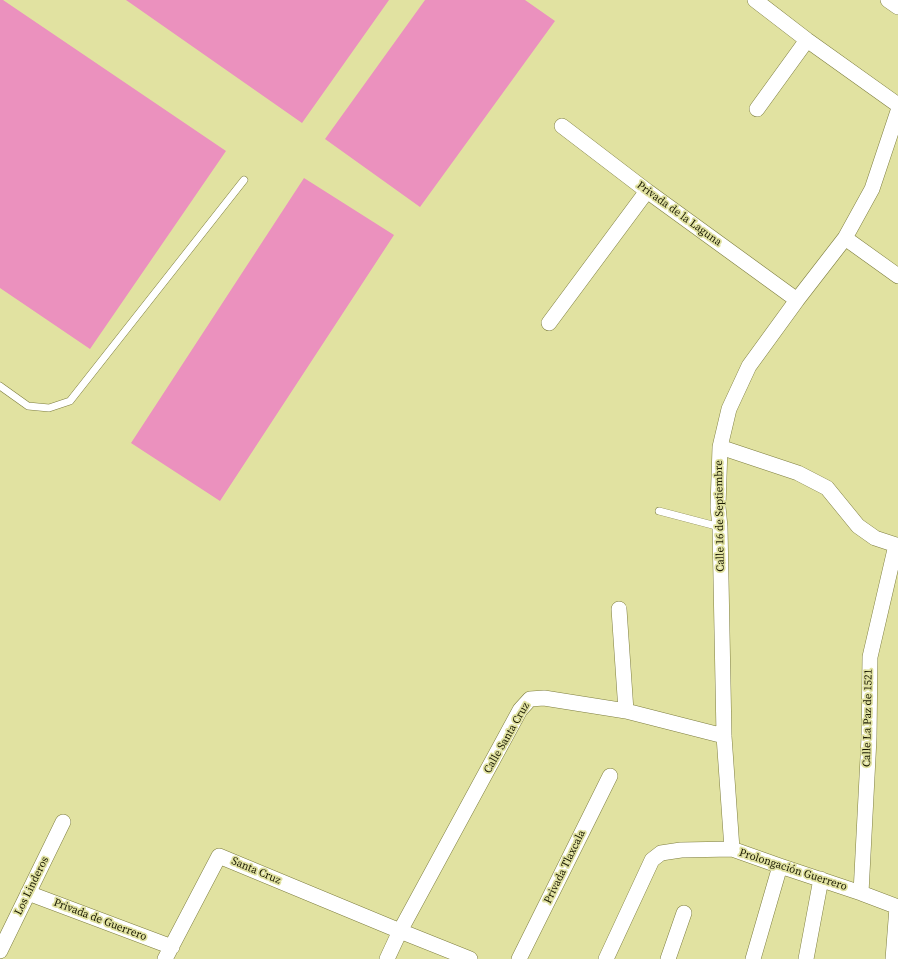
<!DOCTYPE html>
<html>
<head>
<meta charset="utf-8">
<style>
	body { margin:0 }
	canvas { display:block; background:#e1e2a1 }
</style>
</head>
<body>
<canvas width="898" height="959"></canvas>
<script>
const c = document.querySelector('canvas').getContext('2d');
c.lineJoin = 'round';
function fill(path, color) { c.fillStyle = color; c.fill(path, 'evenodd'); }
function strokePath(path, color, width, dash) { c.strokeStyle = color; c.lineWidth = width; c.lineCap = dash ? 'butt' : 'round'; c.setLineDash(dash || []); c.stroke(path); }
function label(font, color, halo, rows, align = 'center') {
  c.font = font + ' "Source Serif 4",serif'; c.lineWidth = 3.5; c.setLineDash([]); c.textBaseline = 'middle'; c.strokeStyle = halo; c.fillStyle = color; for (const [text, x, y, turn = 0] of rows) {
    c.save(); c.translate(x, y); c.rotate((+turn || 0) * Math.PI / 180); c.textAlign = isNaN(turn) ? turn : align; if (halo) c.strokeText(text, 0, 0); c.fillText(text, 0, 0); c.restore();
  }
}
fill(new Path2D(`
	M0 0H3L226 151 90 349 0 288Z
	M126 0H389L302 123Z
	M425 0H525L555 21 420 207 325 139Z
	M304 178 394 235 220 501 131 443Z`), '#eb91be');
const lane = new Path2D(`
	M0 386 28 406 49 408 70 401 244 180
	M659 511 720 527`);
const street = new Path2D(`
	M755 0 807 40 898 105
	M888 0 898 7
	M757 109 807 40
	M562 126 647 191 797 300
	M845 238 898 276
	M549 323 647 191
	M720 447 798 473 827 488 858 526 875 538 896 545H898
	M619 609 626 711
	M732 849 724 736 720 527 718 507 720 447 729 409 749 366 797 300 845 238 872 189 898 111
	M28 893 172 947
	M861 893 869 738 870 657 896 545
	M0 951 63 822
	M165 959 219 856 400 931 470 959
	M387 959 400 931 520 710 530 699 544 698 626 711 724 736
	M519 959 610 776
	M606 959 652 860 661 853 681 850 732 849 780 866 861 893 898 907
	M668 959 684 913
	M753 959 780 866
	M806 959 821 879
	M893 959 897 907`);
strokePath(lane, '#7e7e3f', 8);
strokePath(street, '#7e7e3f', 16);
strokePath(lane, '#fff', 7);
strokePath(street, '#fff', 15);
label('11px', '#191801', '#e1e2a1', [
	["Privada de la Laguna",679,214,36],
	["Calle 16 de Septiembre",720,516,-91],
	["Calle La Paz de 1521",868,718,-89],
	["Calle Santa Cruz",507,738,-60],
	["Privada Tlaxcala",565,867,-64],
	["Prolongación Guerrero",793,870,18],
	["Santa Cruz",256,871,23],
	["Los Linderos",32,886,-64],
	["Privada de Guerrero",100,920,21]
]);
</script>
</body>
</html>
